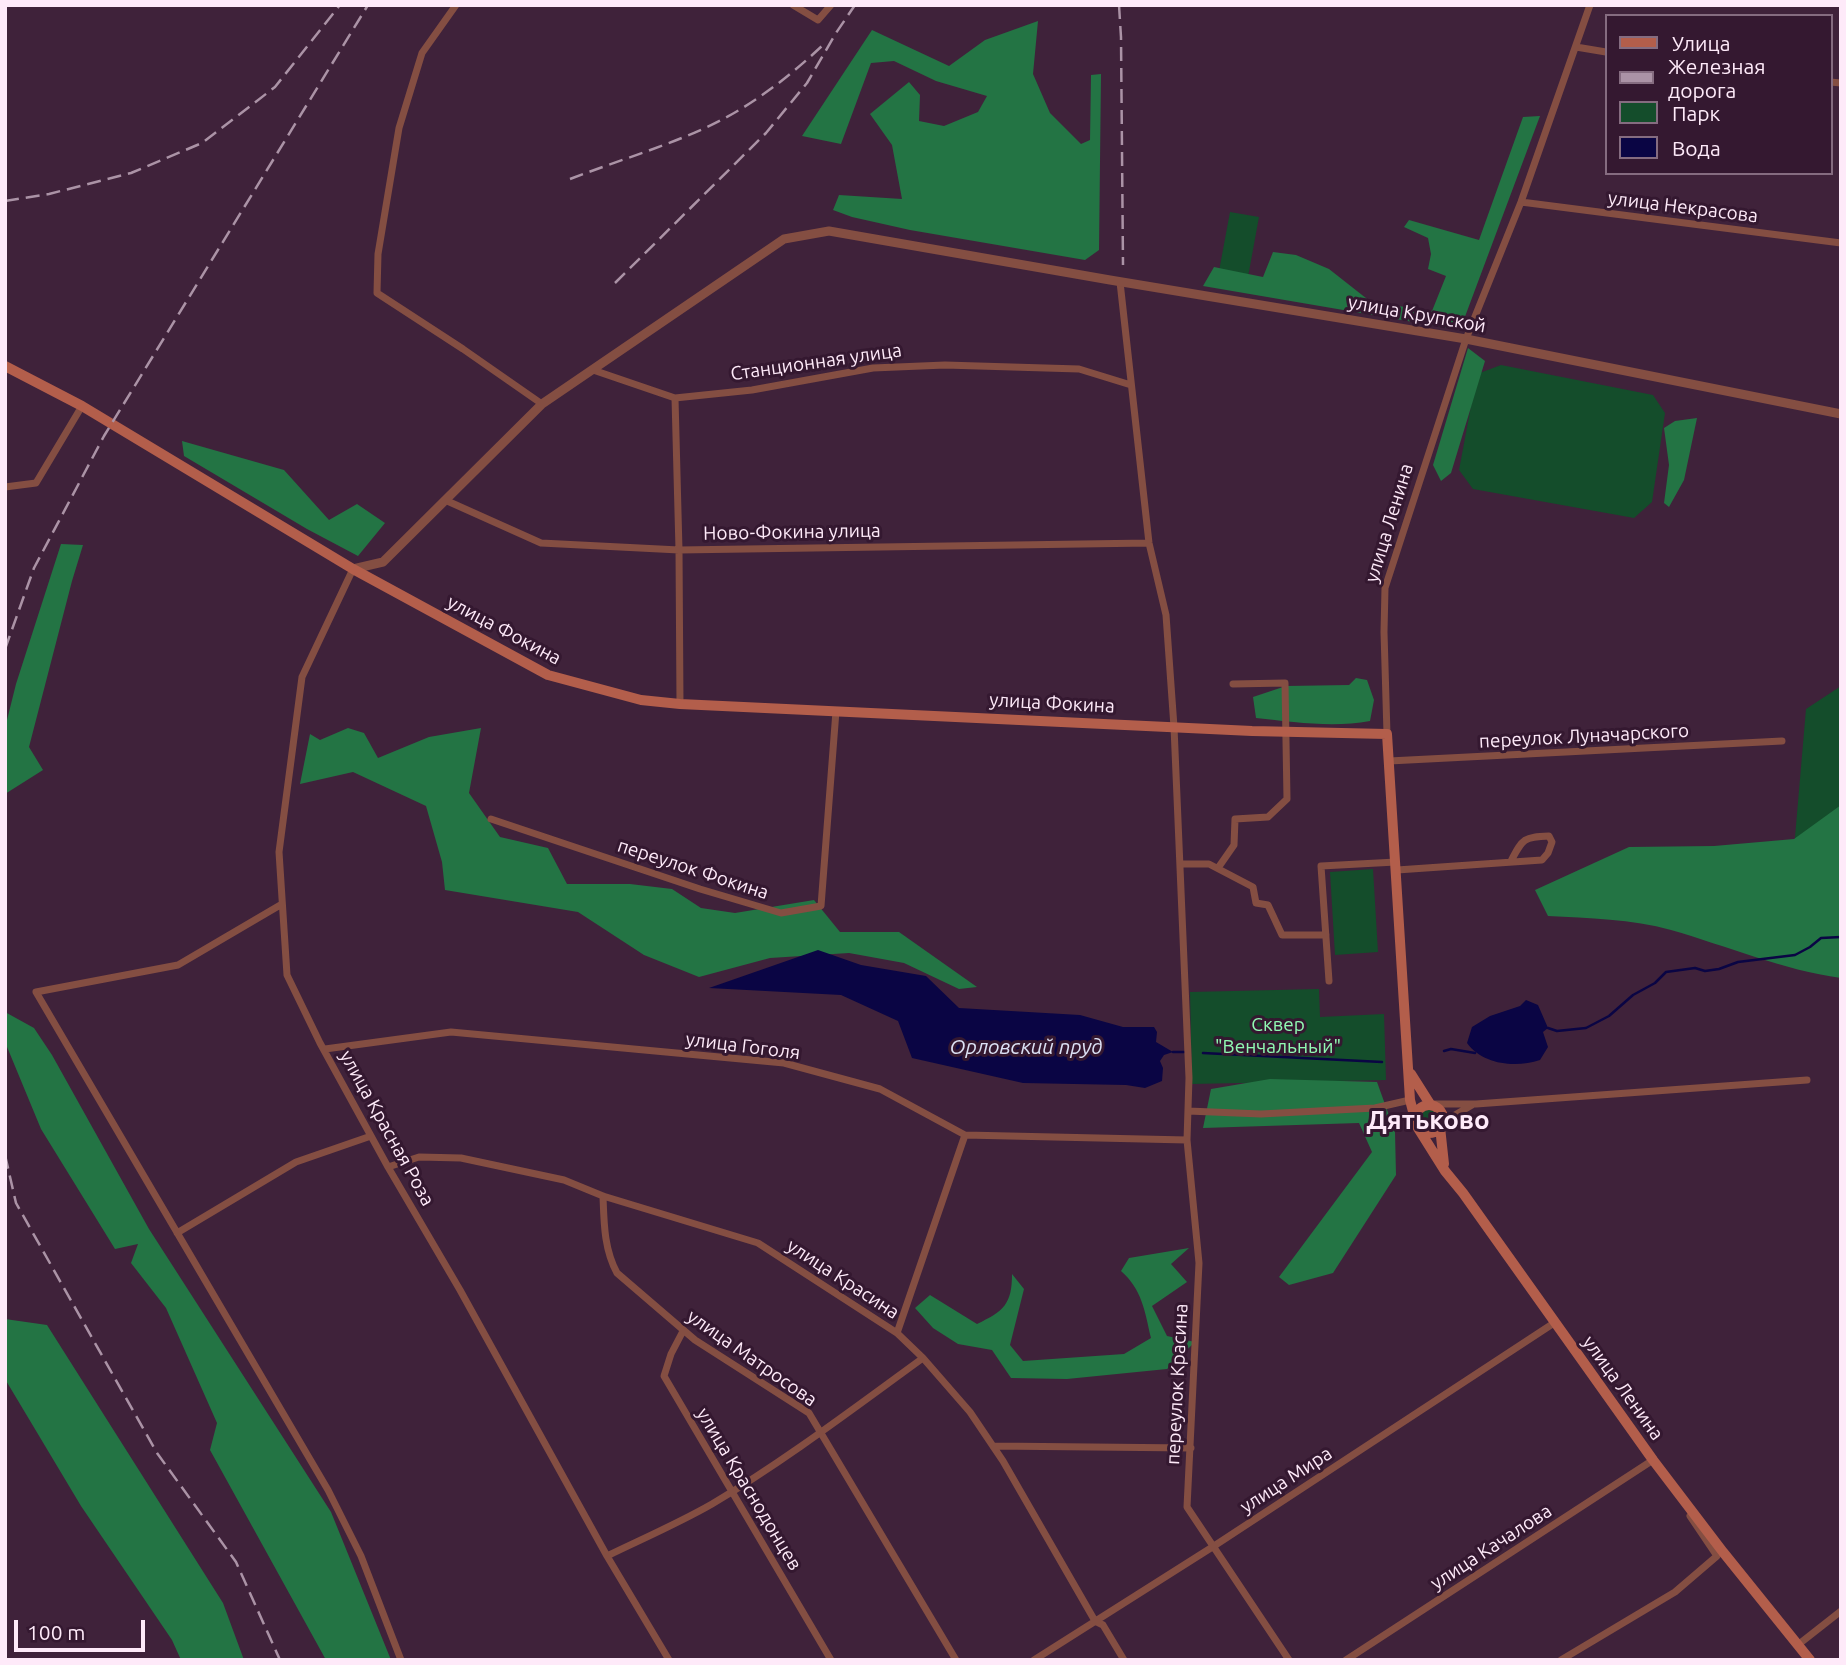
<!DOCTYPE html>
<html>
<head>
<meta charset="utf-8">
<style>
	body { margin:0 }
	#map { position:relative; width:1846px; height:1665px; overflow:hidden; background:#3f223a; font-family:Ubuntu,sans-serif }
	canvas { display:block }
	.frame { position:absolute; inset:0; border:7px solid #feeaf9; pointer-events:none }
	.legend { position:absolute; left:1605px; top:14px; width:228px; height:161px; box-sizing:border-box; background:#341830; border:2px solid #856c80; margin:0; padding:9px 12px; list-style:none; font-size:21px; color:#feeaf9 }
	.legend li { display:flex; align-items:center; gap:14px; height:35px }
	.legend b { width:35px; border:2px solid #856c80 }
	.scale { position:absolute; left:14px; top:1620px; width:131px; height:32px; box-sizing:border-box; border:4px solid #feeaf9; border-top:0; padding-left:9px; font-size:21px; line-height:24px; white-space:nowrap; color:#feeaf9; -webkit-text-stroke:5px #341830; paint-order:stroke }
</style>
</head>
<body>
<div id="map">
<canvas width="1846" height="1665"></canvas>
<div class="frame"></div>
<ul class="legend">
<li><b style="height:9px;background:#b35e4b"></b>Улица</li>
<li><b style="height:9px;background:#ab93a6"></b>Железная дорога</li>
<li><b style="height:19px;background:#144d2b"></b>Парк</li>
<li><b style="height:19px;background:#0a0544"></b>Вода</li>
</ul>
<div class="scale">100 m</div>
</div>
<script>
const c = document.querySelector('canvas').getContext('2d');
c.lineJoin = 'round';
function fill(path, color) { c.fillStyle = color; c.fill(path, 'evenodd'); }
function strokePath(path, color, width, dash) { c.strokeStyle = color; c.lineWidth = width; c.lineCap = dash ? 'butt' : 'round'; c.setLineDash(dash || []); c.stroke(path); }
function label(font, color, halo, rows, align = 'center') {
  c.font = font + ' Ubuntu,sans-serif'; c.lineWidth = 6; c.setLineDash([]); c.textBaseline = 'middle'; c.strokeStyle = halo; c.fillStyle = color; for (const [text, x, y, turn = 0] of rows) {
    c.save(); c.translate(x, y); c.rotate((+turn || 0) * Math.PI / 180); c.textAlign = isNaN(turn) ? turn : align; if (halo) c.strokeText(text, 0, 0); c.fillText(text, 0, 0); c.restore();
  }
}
fill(new Path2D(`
	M1230 212 1259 217 1248 277 1219 271Z
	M1501 365 1653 395 1665 413 1652 502 1634 518 1473 489 1459 470 1477 374Z
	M1841 686V918L1787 930 1806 709Z
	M1373 869 1378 952 1335 955 1330 872Z
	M1319 989 1320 1017 1384 1014 1386 1080 1192 1084 1190 992Z
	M1420 1119a9 9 0 1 1 18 0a9 9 0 1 1-18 0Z`), '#144d2b');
fill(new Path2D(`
	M1038 21 1033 74 1050 113 1081 144 1090 140 1091 75 1101 74 1099 250 1085 260 910 230 852 217 833 210 839 195 902 199 892 145 870 114 909 82 920 95 919 121 944 126 978 112 987 96 936 81 894 61 871 63 841 144 802 136 872 30 949 66 985 40Z
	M1540 116 1460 330 1203 286 1214 267 1263 277 1273 252 1296 255 1329 269 1371 302 1432 311 1446 276 1428 269 1431 254 1428 238 1404 227 1409 220 1479 240 1523 117Z
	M1468 348 1485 361 1451 473 1441 481 1433 465Z
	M1697 418 1684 480 1669 507 1664 503 1669 465 1664 428 1675 421Z
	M182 441 284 470 329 520 357 504 385 523 358 556 307 529 184 456Z
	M61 544 83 545 72 581 29 747 43 770 5 794V728L16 684Z
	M1356 678 1367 680 1374 700 1370 721C1333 728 1293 722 1256 718L1253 697 1286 686 1349 685Z
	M348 728 364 733 378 758 429 737 481 728 469 793 500 837 548 848 567 884H630L672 889 701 908 735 913 814 900 840 932H899L977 987 959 989 904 963 849 953 770 958 699 977 644 955 578 912 445 890 442 862 426 806 353 772 300 784 310 734 320 740Z
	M1841 805V978C1783 970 1727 946 1671 930 1632 919 1588 918 1548 916L1535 890 1629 847 1714 846 1794 839Z
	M5 1012 34 1028 52 1055 149 1229 331 1512 391 1660H326L210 1450 217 1423 166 1308 131 1263 138 1244 115 1249 41 1129 5 1042Z
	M1270 1079 1377 1082 1395 1132 1396 1175 1333 1273 1289 1285 1279 1277 1372 1152 1359 1123 1203 1128 1211 1089Z
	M1189 1248 1171 1264 1187 1282 1152 1306 1167 1336 1195 1342 1167 1369 1067 1379 1011 1378 992 1350 958 1344 933 1328 915 1308 930 1295 977 1324C1004 1311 1012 1304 1012 1274L1024 1289 1010 1345 1023 1361 1124 1354 1151 1338C1145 1312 1142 1289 1121 1271L1129 1258Z
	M5 1319 47 1325 223 1603 244 1660H181L172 1640 81 1506 5 1379Z`), '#237444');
fill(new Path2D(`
	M818 950 861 965 926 976 959 1008 1080 1015 1123 1027H1154L1157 1032 1156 1042 1173 1052 1164 1055 1160 1061 1163 1068 1162 1081 1145 1088 1126 1085 1023 1083 912 1058 898 1021 841 995 709 988Z
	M1526 1000 1538 1005 1548 1028 1543 1032 1548 1047 1540 1060C1516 1068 1483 1065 1467 1043L1472 1027 1490 1016 1520 1006Z`), '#0a0544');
strokePath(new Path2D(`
	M1548 1028 1557 1031 1586 1028 1609 1016 1633 995 1655 983 1666 972 1695 968 1705 971 1719 969 1738 962 1795 955 1810 947 1821 938 1841 937
	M1444 1051 1451 1049 1475 1053
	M1173 1052H1184
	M1203 1053 1382 1062`), '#0a0544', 2.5);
strokePath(new Path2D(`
	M456 5 422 53 399 128 378 254 377 293 463 349 542 404
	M793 5 818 20 831 5
	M1576 47 1606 52
	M1830 82 1841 83
	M1521 202 1841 243
	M1120 282 1149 543 1166 615 1174 727 1189 1078 1187 1140 1199 1263 1187 1507 1289 1660
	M593 370 675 398 752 390 873 368 945 365 1079 369 1131 385
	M675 398 679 550 680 704
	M5 487 36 483 82 406
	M445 500 541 543 679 550 1149 543
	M353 569 302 677 279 852 287 975 320 1043 388 1167 460 1290 607 1556 669 1660
	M1387 734 1384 632 1385 588 1466 339 1521 202 1590 5
	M1389 761 1782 741
	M491 819 700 889 781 913 821 906 836 711
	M1180 864H1209L1253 887 1256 903 1268 905 1282 935H1326
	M1218 868 1234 845 1235 819 1268 817 1287 799 1285 683 1233 684
	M1397 870 1542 860 1548 853 1552 842 1549 836C1524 837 1523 838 1511 861
	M282 904 178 965 36 992 328 1490 361 1556 401 1660
	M1329 981 1321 866 1396 862
	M325 1049 451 1032 784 1063 880 1089 965 1135 1187 1140
	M1430 1104H1476L1807 1080
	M1188 1111 1261 1114 1375 1108 1410 1100
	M1443 1122 1472 1105
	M388 1167 419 1157 461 1158 564 1180 603 1196 758 1243 897 1333 923 1358 970 1412 1003 1461 1095 1621 1103 1625 1124 1660
	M603 1196C604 1223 604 1249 617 1273L695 1340 809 1413 956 1660
	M177 1233 296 1162 371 1136
	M683 1331 671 1354 664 1376 831 1660
	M897 1333 965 1135
	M993 1446 1191 1448
	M607 1556C642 1539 679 1523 712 1504 786 1460 854 1408 923 1358
	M1799 1644 1841 1611
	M1034 1660 1214 1546 1554 1323
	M1346 1660 1653 1460
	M1561 1660 1675 1592 1717 1556 1690 1516 1694 1514`), '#844e42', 7);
strokePath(new Path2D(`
	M353 569 383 562 542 404 784 239 829 231 1110 280 1466 339 1841 414`), '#844e42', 9);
strokePath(new Path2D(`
	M5 366 82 406 353 569 548 675 641 700 680 704 1252 731 1387 734 1410 1100 1415 1119
	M1411 1074 1430 1104
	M1415 1119a14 14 0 1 1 28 0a14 14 0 1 1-28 0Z
	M1440 1127 1444 1164
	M1418 1128 1445 1171 1463 1193 1653 1460 1723 1552 1810 1660`), '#b35e4b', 10);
strokePath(new Path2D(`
	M1119 5 1121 37 1123 265
	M570 179C614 162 661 148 705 128 749 108 788 78 823 45
	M5 201 49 194 131 173 202 143 275 87 340 5
	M615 283 766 133 807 83 836 33 855 5
	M5 649 34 568 104 436 368 5
	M5 1155 16 1203 157 1453 236 1562 280 1660`), '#ab93a6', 2.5, [14, 7]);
label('19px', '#feeaf9', '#341830', [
	["улица Некрасова",1683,207,7],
	["улица Крупской",1417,314,10],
	["Станционная улица",816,362,-8],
	["улица Ленина",1389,523,-73],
	["Ново-Фокина улица",792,532,-1],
	["улица Фокина",504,630,28],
	["улица Фокина",1052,703,3],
	["переулок Луначарского",1584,736,-3],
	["переулок Фокина",693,869,18],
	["улица Гоголя",743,1046,7],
	["улица Красная Роза",387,1128,61],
	["улица Красина",843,1279,33],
	["улица Матросова",752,1358,35],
	["переулок Красина",1177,1384,-87],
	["улица Ленина",1623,1388,54],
	["улица Мира",1286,1480,-33],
	["улица Краснодонцев",749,1489,59],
	["улица Качалова",1491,1547,-33]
]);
label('19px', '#91fab3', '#341830', [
	["Сквер",1278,1025],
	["\"Венчальный\"",1278,1047]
]);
label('italic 21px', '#dce1f5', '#341830', [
	["Орловский пруд",1026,1047]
]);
label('bold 26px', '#feeaf9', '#341830', [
	["Дятьково",1428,1120]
]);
</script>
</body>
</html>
